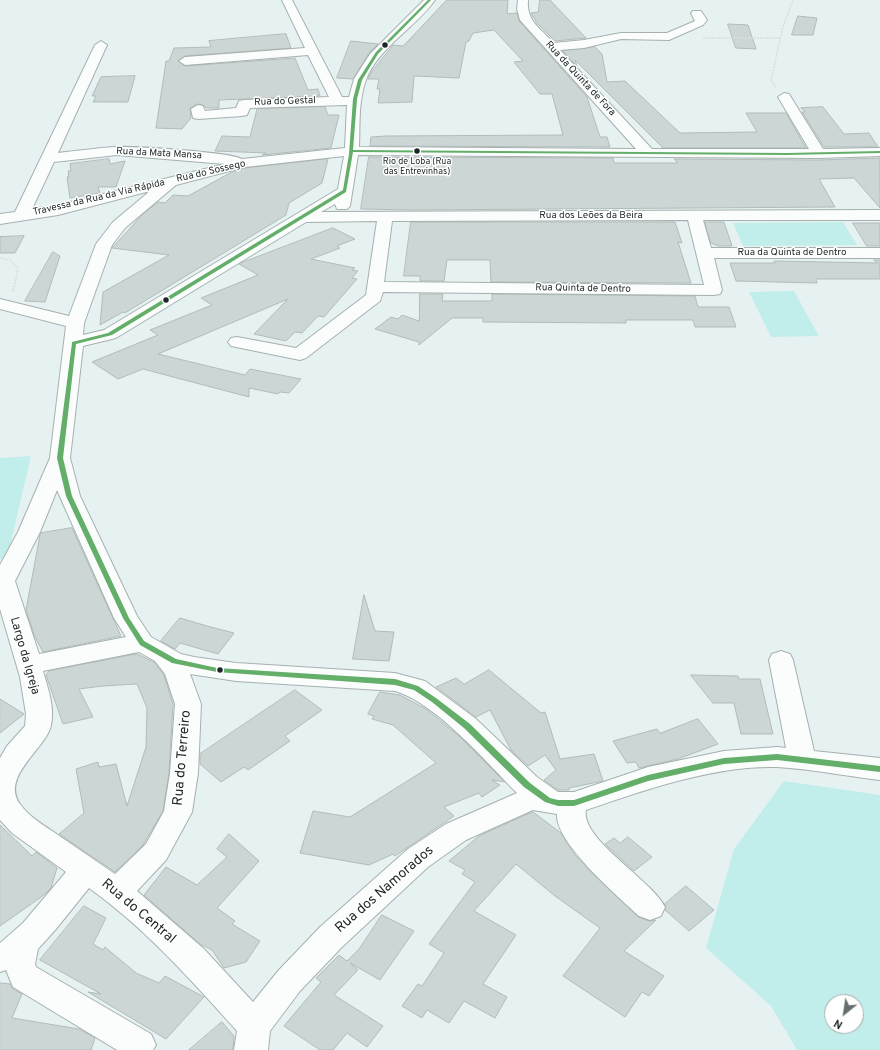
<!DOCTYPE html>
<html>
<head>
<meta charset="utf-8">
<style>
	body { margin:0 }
	#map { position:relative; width:880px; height:1050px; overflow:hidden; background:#e6f2f2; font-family:Overpass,sans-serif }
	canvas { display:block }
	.north { position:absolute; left:824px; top:994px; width:40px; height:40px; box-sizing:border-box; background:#fff; border:1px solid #a5a9a9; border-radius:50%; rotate:210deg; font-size:11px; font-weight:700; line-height:16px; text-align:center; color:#1e2727 }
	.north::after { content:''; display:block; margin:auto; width:14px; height:18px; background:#646e6e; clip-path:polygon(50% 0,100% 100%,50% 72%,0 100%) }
</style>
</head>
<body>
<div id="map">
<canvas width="880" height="1050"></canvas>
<div class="north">N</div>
</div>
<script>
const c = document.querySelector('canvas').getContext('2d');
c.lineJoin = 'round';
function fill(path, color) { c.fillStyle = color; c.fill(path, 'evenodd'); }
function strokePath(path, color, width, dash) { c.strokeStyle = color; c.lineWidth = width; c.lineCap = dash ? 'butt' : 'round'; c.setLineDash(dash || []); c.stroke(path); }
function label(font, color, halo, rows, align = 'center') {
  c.font = font + ' Overpass,sans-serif'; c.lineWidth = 3; c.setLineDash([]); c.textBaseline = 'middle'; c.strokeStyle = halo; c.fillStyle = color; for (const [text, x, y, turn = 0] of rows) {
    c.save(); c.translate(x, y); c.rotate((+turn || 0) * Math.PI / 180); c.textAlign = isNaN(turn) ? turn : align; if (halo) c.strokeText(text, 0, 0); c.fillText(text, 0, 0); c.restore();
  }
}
fill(new Path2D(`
	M843 222 857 245 743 246 733 223Z
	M794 291 819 336 771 337 749 292Z
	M31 456 7 559H0V458Z
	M784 781 880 795V1050H797L771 1006 706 948 734 849ZM832 1002H856V1026H832Z`), '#c1eeeb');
const building = new Path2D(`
	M447 0H508L507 14 517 13 519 21 587 97 600 137H607L610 147 370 146 371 137 385 136 563 135 552 94H540L514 62 523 61 494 30 473 33 469 41 466 42 459 78 414 76 412 102 378 103 380 89H377L379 79H368L373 70 393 45 403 46Z
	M540 0H550L586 38 555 41 537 23 531 13 538 12Z
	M798 16 817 18 813 35H792Z
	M728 24 748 25 756 49 736 48Z
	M286 34 291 48 185 56 178 61 185 66 295 58 308 90 318 89 320 96 219 100V108H206L203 105 197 104 190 108 191 118 182 129 156 128 166 61H169L174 48 211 47 209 41Z
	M351 41 378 44 369 53 353 79 337 78Z
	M595 47 602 54 607 82 625 81 680 133 757 132 746 113H786L806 148H663L575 60 577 66 563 51Z
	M135 76 128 102H93L96 96H92L101 77Z
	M325 107 328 115H339L331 148 262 155 266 153 215 151 222 136 250 137 257 109Z
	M823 107 844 134 869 133 878 147H824L802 112H805L801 108Z
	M369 157 613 158 614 163H678L674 159 819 160 880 158V208L854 178 819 179 835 207 412 210 361 209Z
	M109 159 110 164 125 161 116 187H98L100 193 70 198 67 177H69L68 171H71L70 164Z
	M328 159 322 183 289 203 286 215 125 313 123 312 100 325 103 292 169 255 112 248 142 215 158 202 165 203 173 195 188 196 232 172 245 168Z
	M411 222H675L682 243 678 242 691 283 491 282 490 260H447L444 281H420V276H404Z
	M705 222H724L732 246H718L711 243Z
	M853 223H880V246H867Z
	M333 228 355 239 337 246 340 248 311 259 355 268 352 270 358 271 352 278 357 279 324 317 318 316 302 333 295 332 286 341 254 334 288 299 158 354 245 375 250 369 301 379 289 393 280 392 278 394 249 388V397L143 369 118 379 92 362 158 335 150 330 212 305 201 298 258 275 239 264Z
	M24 236 15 253H0V237Z
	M53 252 60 256 45 302 25 301Z
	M874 260H880V279H816L817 283 736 281 730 263H775L774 261 877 263Z
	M420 294H443L442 301H492V294L695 296 698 307H729L736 327H695L693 320H626V323L483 322V318H452L419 345V342L375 329 391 317 398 319 402 315 419 321Z
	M72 528 121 636 43 652 35 637 26 610 40 535 41 533Z
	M364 595 375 631 394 632 389 661 353 659Z
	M180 618 207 626 234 633 218 654 180 643 175 649 161 641Z
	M137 654 154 662 164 675 173 704 169 773 163 811 143 845 115 872 59 834 84 813 76 769 98 762 99 767 116 764 127 806 146 747 147 708 137 684 103 686 79 689 93 717 63 724 46 675 49 671Z
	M489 670 541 713 545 712 560 759 594 754 603 781 569 788V790H558L544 780 556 770 545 755 528 766 511 750 490 710 476 717 436 687 456 678 464 684Z
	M691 675 738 676 739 679H760L773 734H741L734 703H713Z
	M295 690 322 710 285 736 290 741 248 770 244 767 221 782 200 764V754Z
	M380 692 400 695 426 709 459 736 505 782 492 780 500 785 482 797 479 793 444 807 454 816 395 856 393 854 369 865 300 853 313 811 350 817 436 763 393 725 372 719 374 716 368 714Z
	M0 699 24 714 0 733Z
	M698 719 718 744 678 759 639 768 636 762 627 763 613 741 657 729 660 733Z
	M533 812 561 833 575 855 588 869 638 917 649 921 656 920 624 951 664 976 649 996 642 992 625 1017 563 976 600 928 555 896 516 864 474 911 516 935 483 984 507 997 495 1018 464 1001 449 1023 427 1010 422 1018 402 1006 418 984 422 986 444 953 429 944 475 882 462 874 465 870 449 861 479 836Z
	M0 825 32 856 36 852 57 868 51 888 44 895 0 926Z
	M229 834 259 861 217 908 235 921 232 924 260 941 246 962 224 968 212 950 200 944 144 895 166 867 197 885 227 857 217 849Z
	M628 837 652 857 634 871 605 844 614 838 620 843Z
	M686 886 714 910 689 931 665 910V904Z
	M84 906 106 918 93 944 103 950 105 947 136 973 159 983 165 976 204 997 166 1039 88 992 101 994 40 960Z
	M382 915 414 931 380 980 350 963 358 970 334 995 383 1026 367 1047 347 1033 333 1050H320L284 1026 321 982 316 978 339 955 347 961 359 949Z
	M0 983 10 984 12 988 22 994 12 1018 79 1029 95 1038 91 1050H0Z
	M222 1022 234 1036 233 1050H189Z`);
fill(building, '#ccd6d5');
strokePath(building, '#b1bbbb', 1);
const minor = new Path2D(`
	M282 0H292L342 97H349L354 79 370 54 424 0H435C416 27 377 49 366 80 358 102 360 125 359 147L636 149 520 20 517 9 518 0H528C526 21 541 29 554 43L584 40 621 33H667L695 21 691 13 693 11H701L707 20 703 25 669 40 621 39 584 48 560 50 652 149H809L778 97 784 93 789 94 823 149 880 148V156L819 158 358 155 350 206 347 209H337L335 204 321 212 880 210V220H703L711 248H880V258H714L722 290 720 294 714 295 383 292 380 301 306 358 300 360 231 346 228 342 231 338 237 337 296 348 366 295 377 221 306 222 116 338 83 346 70 458 80 496 137 616 151 637 181 654 194 657 236 663 395 673 425 681 476 719 537 777 558 792H574L648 767 724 751 777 747 786 748 769 660 772 654 781 651 790 654 793 660 814 751 880 758V780C846 776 811 769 777 767 716 765 644 790 586 810 580 839 652 880 665 907L661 916 650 920 639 916C618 896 555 843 557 814L533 810 466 840 428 867 342 947 300 991 270 1031 268 1050H234L237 1031C191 980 145 928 89 888L56 929 38 949 35 964 36 967 151 1034 156 1045 153 1050H117L13 987 6 970 0 972V943L23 923 66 872 12 833 0 820V758L7 746 25 726 26 714 20 677 0 609V565L18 532 50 458 66 326 0 309V299L69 316 96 244 113 222 150 191 58 215 0 224V214L15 212 95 45 101 41 107 45 58 153C77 151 96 148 115 147 132 146 232 152 242 159L345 148 347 105 250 108 247 115 242 116 198 119 193 118 191 109 198 105 203 106 205 111 236 108 239 101 244 100 329 97 308 55 185 65 179 61 185 57 305 48ZM117 155 225 164 58 205 32 209 54 162ZM344 156 338 189 104 330 83 335 84 323 112 245 125 228 176 185 245 167ZM688 220 704 285 384 282 392 221ZM57 490 114 618 126 637 39 654 15 581 40 532ZM139 652 155 661 165 674 175 704 170 773 164 811 146 844 115 874C96 861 77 848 58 835 45 826 29 817 20 804 0 776 47 748 51 725 55 708 48 688 43 671ZM190 674 236 681 395 691C436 703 486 762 517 793L446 824 408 849 320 927 278 971 253 1002 204 949 137 891 166 860 192 812 198 773 201 704Z`);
strokePath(minor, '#a6b0af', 2);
strokePath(new Path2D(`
	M703 38H781
	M776 87 771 80 783 27 793 0
	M0 258 10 260 18 268 14 288`), '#dadede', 1.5, [2, 1]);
strokePath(new Path2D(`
	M13 292 14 287`), '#dadede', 2, [3.5, 1.5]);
fill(minor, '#fbfdfd');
fill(new Path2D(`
	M428 0H431L378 54 362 80 357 99 353 150 787 153 880 151V153L787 155 353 152 346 192 112 335 76 344 63 458 72 496 129 618 144 641 176 659 217 668 395 679 418 686 436 698 470 724 530 783 550 798 558 800H574L648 775 724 758 777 754 880 766V772L777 760 724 764 648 781 574 806H558L545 802 524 787 464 728 432 702 414 690 395 685 217 672 172 663 140 645 123 618 66 496 57 458 72 343V342L108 333 343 190 349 154 353 99 358 80 376 52Z`), '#63ae69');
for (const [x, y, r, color] of [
	[385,45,3.5,"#1e2727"],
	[417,151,3.5,"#1e2727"],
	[166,300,3.5,"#1e2727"],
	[220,670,3.5,"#1e2727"]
]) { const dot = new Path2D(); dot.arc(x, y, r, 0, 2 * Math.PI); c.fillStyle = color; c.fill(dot); strokePath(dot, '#fff', 1.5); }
label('9px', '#1e2727', '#fff', [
	["Rio de Loba (Rua",417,162],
	["das Entrevinhas)",417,172]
]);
label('10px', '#1e2727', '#fff', [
	["Rua da Quinta de Fora",580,79,47],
	["Rua do Gestal",285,102,-2],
	["Rua da Mata Mansa",159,154,3],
	["Rua do Sossego",211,172,-13],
	["Travessa da Rua da Via Rápida",99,198,-13],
	["Rua dos Leões da Beira",591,216],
	["Rua da Quinta de Dentro",792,253],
	["Rua Quinta de Dentro",583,289,1]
]);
label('12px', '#1e2727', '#fff', [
	["Largo da Igreja",24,656,74]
]);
label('14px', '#1e2727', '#fff', [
	["Rua do Terreiro",183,758,-85],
	["Rua dos Namorados",385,890,-41],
	["Rua do Central",138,912,40]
]);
</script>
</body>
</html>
